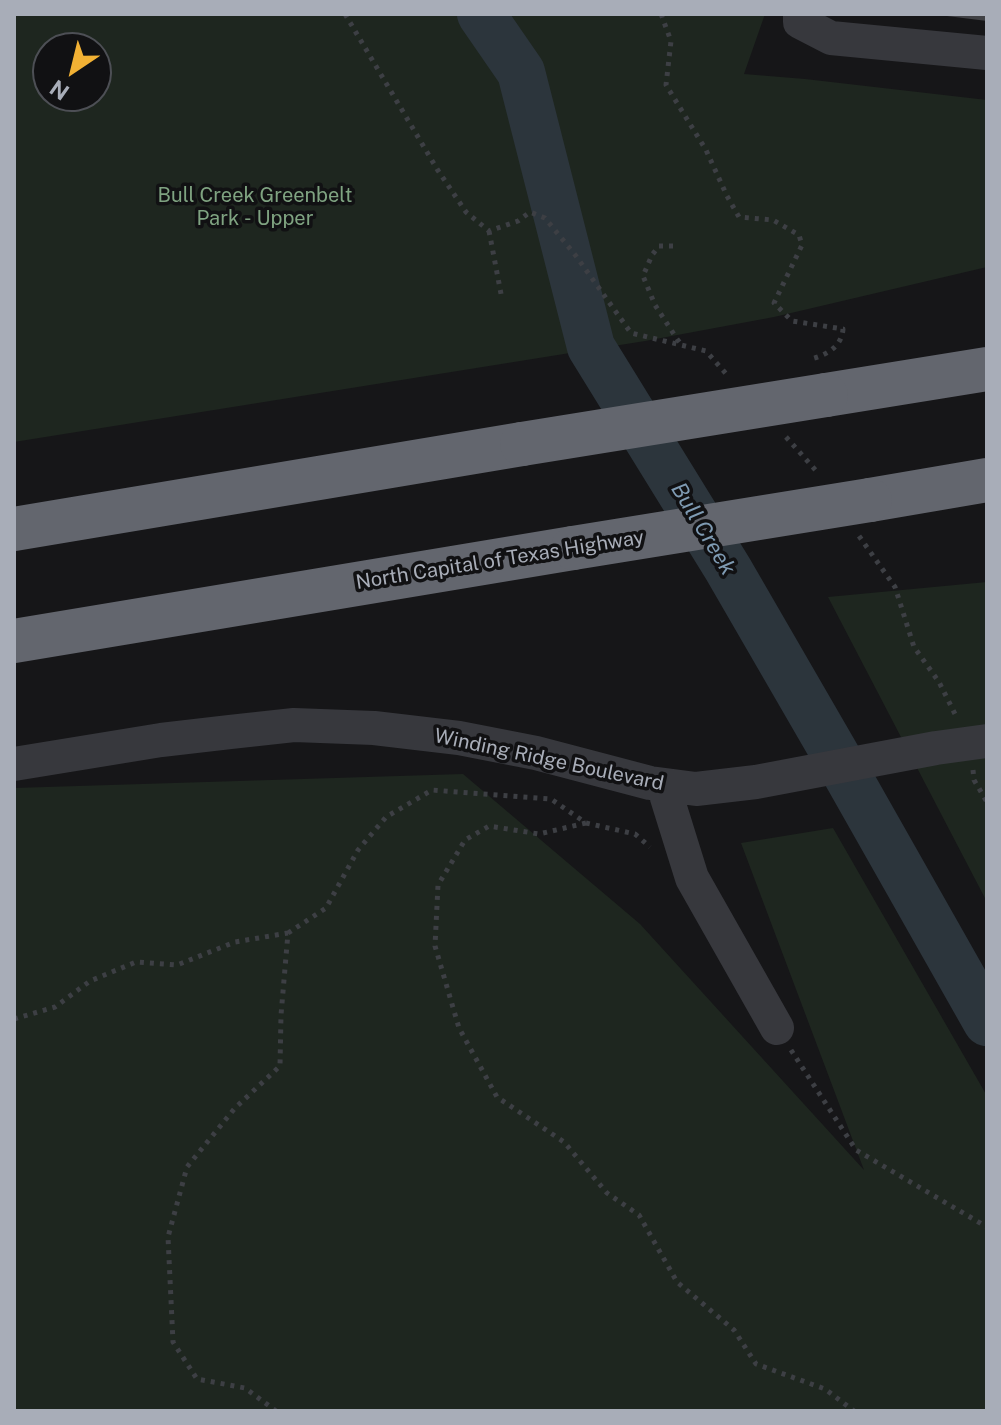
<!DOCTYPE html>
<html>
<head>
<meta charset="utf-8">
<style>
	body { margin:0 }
	#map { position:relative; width:1001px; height:1425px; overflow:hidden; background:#161618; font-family:"Public Sans",sans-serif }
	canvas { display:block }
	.frame { position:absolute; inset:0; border:16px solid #a8adb8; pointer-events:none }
	.north { position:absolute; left:32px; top:32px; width:80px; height:80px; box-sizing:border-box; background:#111113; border:2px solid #4d4f55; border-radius:50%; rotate:215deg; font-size:22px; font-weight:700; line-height:32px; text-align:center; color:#a8adb8 }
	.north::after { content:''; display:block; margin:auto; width:28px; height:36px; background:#f2b134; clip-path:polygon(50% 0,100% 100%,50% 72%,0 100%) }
</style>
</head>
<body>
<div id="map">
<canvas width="1001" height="1425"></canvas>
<div class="frame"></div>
<div class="north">N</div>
</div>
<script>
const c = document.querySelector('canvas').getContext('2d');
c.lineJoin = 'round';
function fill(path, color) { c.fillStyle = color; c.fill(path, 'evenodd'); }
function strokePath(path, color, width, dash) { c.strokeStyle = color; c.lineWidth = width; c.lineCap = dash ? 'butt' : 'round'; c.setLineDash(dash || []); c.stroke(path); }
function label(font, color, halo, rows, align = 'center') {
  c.font = font + ' "Public Sans",sans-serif'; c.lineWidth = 7; c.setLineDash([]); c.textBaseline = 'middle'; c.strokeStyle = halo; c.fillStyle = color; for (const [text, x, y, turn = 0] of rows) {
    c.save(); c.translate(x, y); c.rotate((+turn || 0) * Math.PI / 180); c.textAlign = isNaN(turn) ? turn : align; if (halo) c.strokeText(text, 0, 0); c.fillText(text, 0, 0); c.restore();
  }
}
fill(new Path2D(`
	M14 14H765L744 74 805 79 987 100V267L774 317 645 341 14 442ZM48 48H96V96H48Z
	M987 582V902L828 597Z
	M463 774 640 924 864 1170 741 843 833 828 987 1096V1411H14V788Z`), '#1e261f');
strokePath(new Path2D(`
	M481 14 521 72 591 347 728 569 842 766 987 1022`), '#2c353c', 48);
fill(new Path2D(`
	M947 14H987V21L947 16Z`), '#404145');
strokePath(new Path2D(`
	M345 14 437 169 466 212 489 231 518 221 530 212 545 218 576 256 631 333 706 351 729 377
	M661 14 671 41 666 85 706 150 727 196 739 217 773 220 799 235 802 245 774 303 792 321 843 329C842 346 827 355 811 359
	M489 231 502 299
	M673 246H659L652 255 643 276 655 305 677 339 681 344
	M786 437 819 474
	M859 536 895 587 914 647 939 682 956 716
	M973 770 974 780 987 802
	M586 823 539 834 489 826 465 840 438 885 435 946 459 1028 497 1097 564 1142 607 1193 639 1215 677 1282 734 1330 756 1364 825 1389 854 1411
	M288 933 326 908 358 850 386 817 432 790 551 799 586 823 635 834 650 847
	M14 1019 55 1007 90 981 136 962 177 965 235 942 288 933 281 1015 280 1066 235 1108 187 1167 168 1237 173 1342 197 1379 245 1388 276 1411
	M791 1050 856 1150 987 1227`), '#3d3f44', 5, [4, 6]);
strokePath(new Path2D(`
	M800 14V22L831 38 987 53
	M14 764 161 740 230 732 294 725 374 728 459 738 536 753 650 783 696 789 756 782 936 748 987 741
	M663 785 692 878 777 1028`), '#37383d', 34);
strokePath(new Path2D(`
	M826 395 987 369
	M870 500 987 480
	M14 529 522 444
	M14 641 573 548`), '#63666e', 44);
strokePath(new Path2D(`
	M522 444 826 395
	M573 548 870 500`), '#63666e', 44);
label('20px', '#7fa381', '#111113', [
	["Bull Creek Greenbelt",255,196],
	["Park - Upper",255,219]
]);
label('20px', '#a8adb8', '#111113', [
	["North Capital of Texas Highway",500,560,-9],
	["Winding Ridge Boulevard",549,760,12]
]);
label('italic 22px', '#7f9bb3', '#111113', [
	["Bull Creek",703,529,59]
]);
</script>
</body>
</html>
